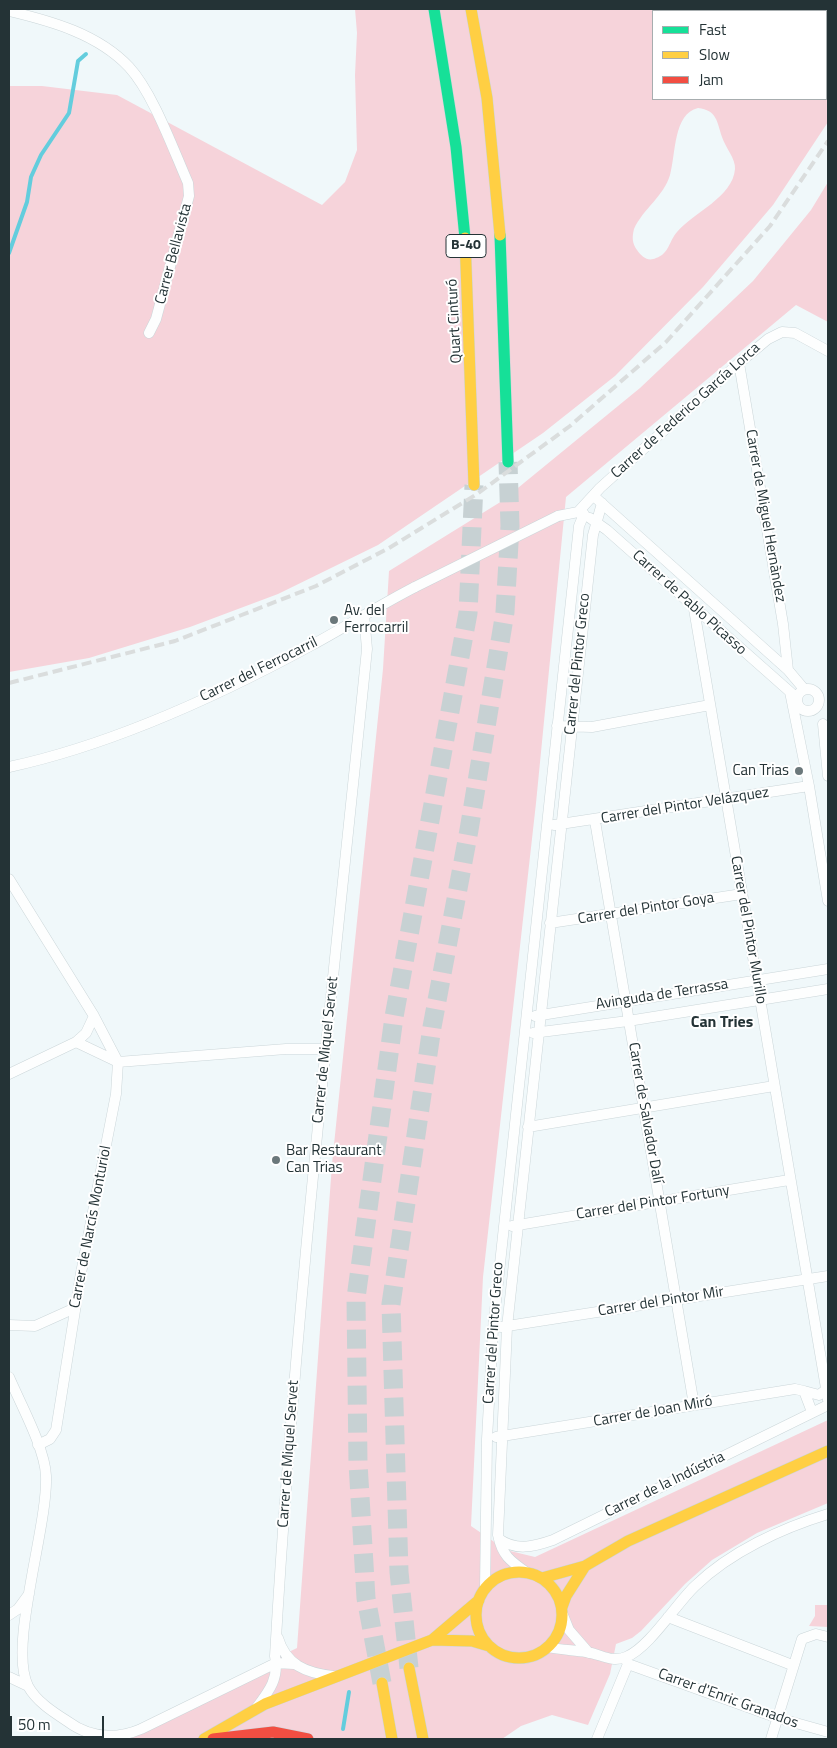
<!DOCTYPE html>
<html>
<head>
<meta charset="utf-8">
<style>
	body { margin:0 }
	#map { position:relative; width:837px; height:1748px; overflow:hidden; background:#f0f8fa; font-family:"Titillium Web",sans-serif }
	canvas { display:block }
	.frame { position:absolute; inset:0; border:10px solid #243336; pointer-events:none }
	.legend { position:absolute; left:652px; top:10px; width:175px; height:90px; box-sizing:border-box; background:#fff; border:1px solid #a7adaf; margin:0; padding:6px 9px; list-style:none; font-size:15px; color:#243336 }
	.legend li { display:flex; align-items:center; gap:10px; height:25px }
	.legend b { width:25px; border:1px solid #a7adaf }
	.scale { position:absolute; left:10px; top:1716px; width:94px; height:22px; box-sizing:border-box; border:2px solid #243336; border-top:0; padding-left:6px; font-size:15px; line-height:18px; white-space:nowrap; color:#243336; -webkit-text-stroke:4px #fff; paint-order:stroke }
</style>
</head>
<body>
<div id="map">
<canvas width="837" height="1748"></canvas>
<div class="frame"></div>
<ul class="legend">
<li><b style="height:6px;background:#16e098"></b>Fast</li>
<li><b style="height:6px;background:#ffcf43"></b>Slow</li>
<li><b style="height:6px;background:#f24e42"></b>Jam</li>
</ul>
<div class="scale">50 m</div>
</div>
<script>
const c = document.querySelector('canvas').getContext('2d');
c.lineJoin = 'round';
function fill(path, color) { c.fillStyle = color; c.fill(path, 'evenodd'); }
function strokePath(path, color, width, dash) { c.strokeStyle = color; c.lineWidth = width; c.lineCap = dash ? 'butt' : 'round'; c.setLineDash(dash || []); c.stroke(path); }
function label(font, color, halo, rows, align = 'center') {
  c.font = font + ' "Titillium Web",sans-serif'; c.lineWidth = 4; c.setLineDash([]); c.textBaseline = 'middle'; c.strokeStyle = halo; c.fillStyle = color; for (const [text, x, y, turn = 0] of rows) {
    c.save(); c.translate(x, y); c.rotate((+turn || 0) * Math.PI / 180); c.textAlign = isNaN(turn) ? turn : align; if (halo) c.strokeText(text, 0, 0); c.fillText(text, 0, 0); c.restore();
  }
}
fill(new Path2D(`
	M355 9H828V122L773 205 703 287 615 376 543 433 378 545 278 594 190 627 89 658 9 672V86H42L117 95 322 205 345 182 357 150 355 75 357 33ZM653 11H826V99H653ZM698 108C717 110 717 122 722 137 725 147 736 159 735 169 733 197 693 213 677 232 669 241 669 254 656 258 648 262 642 257 637 250 632 243 632 237 634 229 643 209 664 196 670 175 676 154 673 114 698 108Z
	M828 182V322L796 305 566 497 536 803 483 1277 471 1526 506 1550 535 1557 828 1420V1503L757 1533 712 1560 685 1584 641 1631 632 1638 616 1644 610 1674 588 1725 552 1715 521 1726 502 1739H109L297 1648 332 1164 383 669 389 571 502 501 640 388 753 281 811 210Z
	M815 1605H828V1627L809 1626 815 1616Z`), '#f6d3da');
strokePath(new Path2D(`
	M9 253 27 202 31 177 41 155 69 113 78 61 86 54
	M343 1729 349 1692`), '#63cddd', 4);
strokePath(new Path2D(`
	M409 1668 399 1572 391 1304 432 1027 469 830 505 612 510 526 508 462
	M382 1683 366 1598 358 1463 356 1298 394 1017 468 613 474 485`), '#c7d1d3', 19, [19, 9]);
const street = new Path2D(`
	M9 11C51 21 98 34 129 67 153 93 173 149 188 183L189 196 156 319 149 333
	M739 363 783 624 788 670
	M597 499 788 670 804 689
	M558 516 578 512 600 488 739 363 768 339 782 332 795 333 828 351
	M590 518 607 530 797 698
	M694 609 828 1400
	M797 700a11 11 0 1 1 22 0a11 11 0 1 1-22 0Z
	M790 692 809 786 828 901
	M823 724 828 776
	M557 726 592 727 710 705
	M9 767C111 745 220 695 312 645 347 626 380 605 415 587
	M595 821 694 1405
	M554 825 809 786
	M9 879 94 1016 118 1062 116 1094 81 1273 56 1430 50 1439 38 1445
	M550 923 742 894
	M535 1016 828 969
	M533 1033 628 1021 828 989
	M76 1042 118 1062 286 1049H326
	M9 1074 76 1042 86 1033 94 1016
	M528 1127 774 1086
	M512 1226 789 1180
	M9 1325 35 1326 75 1308
	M501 1327 828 1276
	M9 1377C20 1403 45 1448 46 1476 48 1527 8 1646 28 1686 36 1701 53 1712 67 1721 90 1738 115 1740 141 1729L276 1663 294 1664
	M804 1391 819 1395 827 1389
	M496 1437 795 1389 804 1391 812 1412
	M499 1539C516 1551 533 1547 553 1540L828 1405
	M526 1572C510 1561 502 1555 498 1535L507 1327 593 535 602 503
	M485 1589 487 1439 493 1329 579 526 584 514
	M9 1615 18 1609 29 1594
	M563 1615 569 1630 589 1653
	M668 1617 792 1665
	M278 1638C286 1665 306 1673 333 1676
	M548 1647C561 1650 573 1650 586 1652 601 1654 611 1663 626 1657 649 1648 676 1604 695 1586 730 1552 782 1528 828 1514
	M628 1664 778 1718 828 1732
	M9 1677 28 1686
	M257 1707C270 1690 279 1678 275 1656 294 1319 333 984 367 649L364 615
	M597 1739 628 1664 625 1658
	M771 1739 802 1639 816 1634 828 1637`);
const fast = new Path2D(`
	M434 9 456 147 465 238
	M500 235 508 462`);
const slow = new Path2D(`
	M471 9 487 98 500 235
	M465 238 474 485
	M476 1615a43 43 0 1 1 86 0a43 43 0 1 1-86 0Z
	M542 1578 585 1566 628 1541 828 1451
	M562 1607 566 1596 585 1566
	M432 1640 472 1641 489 1646
	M409 1668 423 1739
	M382 1683 392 1739
	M204 1739 265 1704 432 1640 479 1600`);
const jam = new Path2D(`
	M213 1739 273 1732 308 1739`);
strokePath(street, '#cbd6d9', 11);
strokePath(fast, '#cbd6d9', 12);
strokePath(slow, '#cbd6d9', 12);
strokePath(jam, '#cbd6d9', 12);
strokePath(street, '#fdfefe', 10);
strokePath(fast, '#16e098', 11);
strokePath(slow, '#ffcf43', 11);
strokePath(jam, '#f24e42', 11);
strokePath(new Path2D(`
	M9 683 175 641 316 586 389 548 477 494 570 426 666 342 770 226 828 141`), '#dadddd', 4, [10, 5]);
const streetBridge = new Path2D(`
	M415 587 558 516`);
strokePath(streetBridge, '#cbd6d9', 11, []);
strokePath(streetBridge, '#fdfefe', 10);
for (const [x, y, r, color] of [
	[334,620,5,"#6b787b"],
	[799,771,5,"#6b787b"],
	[276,1160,5,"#6b787b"]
]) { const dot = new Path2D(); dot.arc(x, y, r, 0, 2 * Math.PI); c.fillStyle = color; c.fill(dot); strokePath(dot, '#fff', 2); }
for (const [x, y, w] of [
	[466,246,40]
]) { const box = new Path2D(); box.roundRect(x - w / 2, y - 11.5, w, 23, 4); c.fillStyle = '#fff'; c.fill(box); strokePath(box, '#243336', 1); }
label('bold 14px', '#243336', null, [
	["B-40",466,246]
]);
label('15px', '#243336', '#fff', [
	["Carrer Bellavista",174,254,-75],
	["Quart Cinturó",455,321,-93],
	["Carrer de Federico García Lorca",686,411,-42],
	["Carrer de Miguel Hernàndez",765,516,80],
	["Carrer de Pablo Picasso",689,603,42],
	["Carrer del Pintor Greco",578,664,-84],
	["Carrer del Ferrocarril",259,670,-26],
	["Carrer del Pintor Velázquez",685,806,-9],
	["Carrer del Pintor Goya",646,909,-9],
	["Carrer del Pintor Murillo",748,930,80],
	["Avinguda de Terrassa",662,995,-9],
	["Carrer de Miquel Servet",326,1050,-84],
	["Carrer de Salvador Dalí",645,1113,80],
	["Carrer del Pintor Fortuny",653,1203,-9],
	["Carrer de Narcís Monturiol",91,1227,-79],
	["Carrer del Pintor Mir",661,1302,-9],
	["Carrer del Pintor Greco",494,1333,-86],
	["Carrer de Joan Miró",653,1412,-10],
	["Carrer de Miquel Servet",289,1454,-86],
	["Carrer de la Indústria",665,1485,-26],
	["Carrer d'Enric Granados",728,1699,20]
]);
label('15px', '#243336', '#fff', [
	["Av. del",344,611],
	["Ferrocarril",344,628],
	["Can Trias",789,771,"right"],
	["Bar Restaurant",286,1151],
	["Can Trias",286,1168]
], 'left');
label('bold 16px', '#243336', '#fff', [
	["Can Tries",722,1023]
]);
</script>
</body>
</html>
